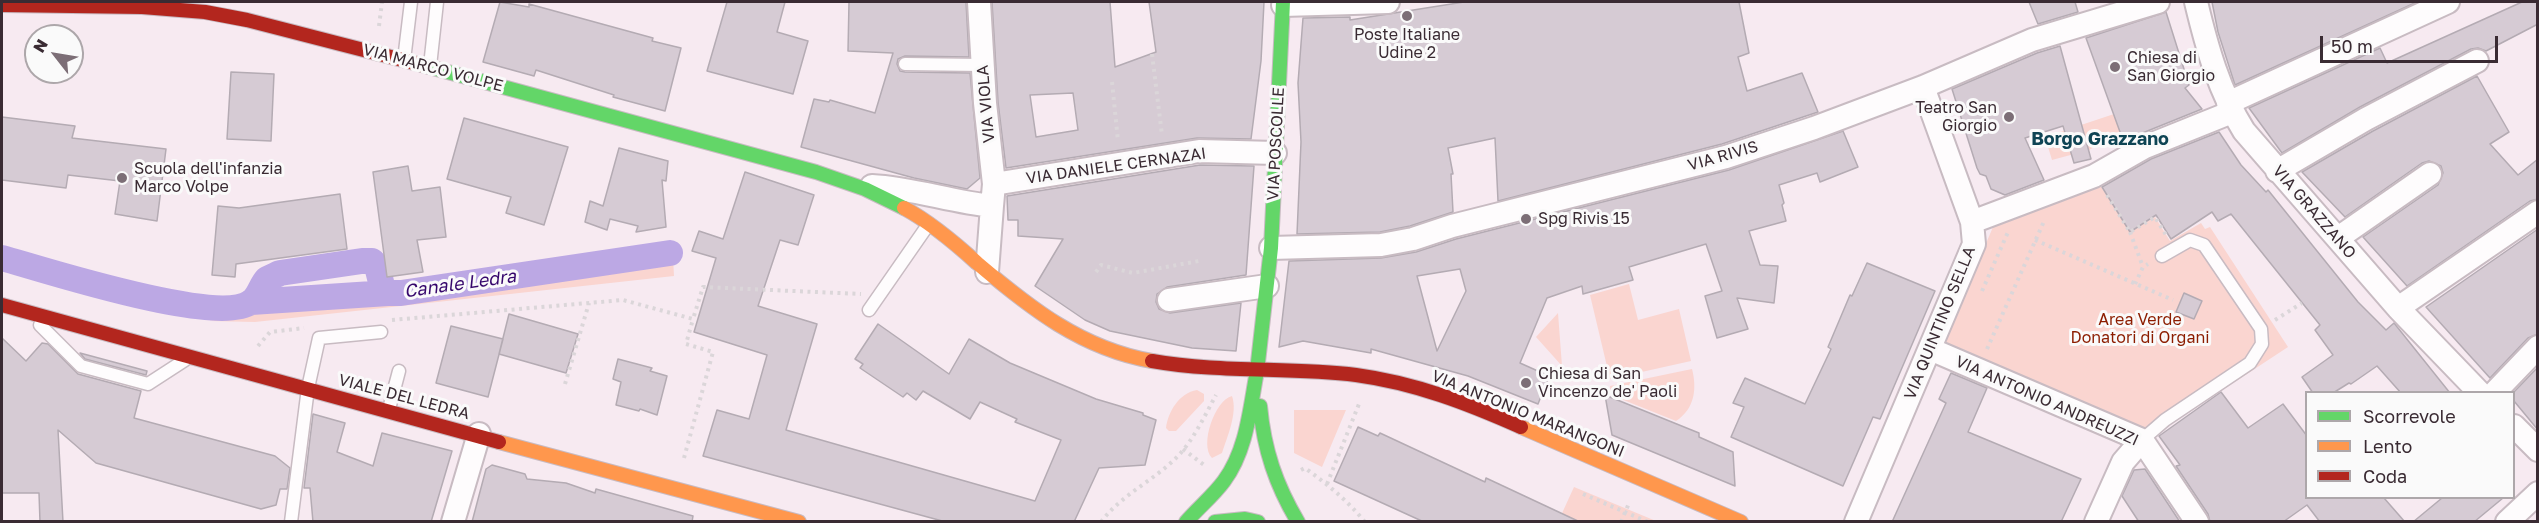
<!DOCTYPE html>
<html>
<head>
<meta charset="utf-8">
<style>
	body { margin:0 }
	#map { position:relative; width:2539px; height:523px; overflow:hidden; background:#f7eaf1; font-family:"Golos Text",sans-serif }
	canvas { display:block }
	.frame { position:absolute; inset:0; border:3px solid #3a2b33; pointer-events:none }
	.legend { position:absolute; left:2305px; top:391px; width:210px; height:108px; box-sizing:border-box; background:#fafafa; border:2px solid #ada7aa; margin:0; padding:8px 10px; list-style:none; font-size:18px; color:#3a2b33 }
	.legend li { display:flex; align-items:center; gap:12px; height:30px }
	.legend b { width:30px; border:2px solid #ada7aa }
	.north { position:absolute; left:24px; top:24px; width:60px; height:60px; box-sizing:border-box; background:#fafafa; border:2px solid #ada7aa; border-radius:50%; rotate:301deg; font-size:16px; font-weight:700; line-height:24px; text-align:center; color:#3a2b33 }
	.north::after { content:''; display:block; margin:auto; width:21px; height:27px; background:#7c6e76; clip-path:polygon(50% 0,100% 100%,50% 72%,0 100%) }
	.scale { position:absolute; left:2320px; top:36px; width:178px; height:27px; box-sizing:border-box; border:3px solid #3a2b33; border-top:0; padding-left:8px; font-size:18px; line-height:21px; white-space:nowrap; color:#3a2b33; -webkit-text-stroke:4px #fafafa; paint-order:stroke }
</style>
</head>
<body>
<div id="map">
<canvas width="2539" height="523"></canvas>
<div class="frame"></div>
<ul class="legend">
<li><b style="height:8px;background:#63d668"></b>Scorrevole</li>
<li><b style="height:8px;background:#ff974d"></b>Lento</li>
<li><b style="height:8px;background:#b3261e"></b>Coda</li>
</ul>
<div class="north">N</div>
<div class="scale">50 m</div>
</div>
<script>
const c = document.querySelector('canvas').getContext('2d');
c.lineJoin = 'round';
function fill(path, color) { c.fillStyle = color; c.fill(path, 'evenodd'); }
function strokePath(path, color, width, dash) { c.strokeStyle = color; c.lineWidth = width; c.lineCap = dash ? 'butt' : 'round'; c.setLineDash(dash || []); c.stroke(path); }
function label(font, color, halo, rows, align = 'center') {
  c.font = font + ' "Golos Text",sans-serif'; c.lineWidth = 6; c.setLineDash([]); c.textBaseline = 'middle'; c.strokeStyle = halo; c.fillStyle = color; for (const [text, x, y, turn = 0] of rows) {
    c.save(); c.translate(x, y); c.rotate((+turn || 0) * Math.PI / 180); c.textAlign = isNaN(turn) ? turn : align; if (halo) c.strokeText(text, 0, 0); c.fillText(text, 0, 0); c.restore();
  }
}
fill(new Path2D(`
	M2129 109 2135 123 2089 150 2052 160 2045 137Z
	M2098 182 2130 232 2155 217 2170 241 2201 223 2205 229 2210 227 2288 347 2157 433 2137 429 1943 344 1996 220Z
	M673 257 674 276 255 322 209 321 286 309 385 298Z
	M1629 284 1638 320 1679 309 1691 361 1610 379 1590 295Z
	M1558 313 1562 366 1536 337Z
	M1692 369C1697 388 1695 409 1676 421L1611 395 1610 386Z
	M1197 390 1204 394V401L1176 431H1169L1166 428C1168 412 1179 393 1197 390Z
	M1232 396C1238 413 1227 437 1222 453L1212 458C1199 445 1215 400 1232 396Z
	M1294 410H1346L1322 467 1294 453Z
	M1574 487 1656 521 1558 522Z`), '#fad5d0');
strokePath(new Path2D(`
	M2 258C45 270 217 326 251 302 259 297 261 285 267 279 270 277 276 275 280 273L362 261H372L377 266 383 290 388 293H401L670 253
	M251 302 388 293`), '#bca8e4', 26);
const building = new Path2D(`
	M500 2 529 7V4L653 38 652 41 681 48 665 111 613 97 614 95 536 70 534 76 483 62Z
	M727 2H785L777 32 808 41 793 94 707 71Z
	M849 2H966L969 57 905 56 898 59 897 64 900 71 905 72 970 73 980 178 967 189 914 178 801 147 814 99 829 102 830 100 875 113 893 53 848 51Z
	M992 2H1110L1115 67 1156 52 1149 2H1264L1261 61 1251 139 1197 138 1006 168 998 102ZM1073 93 1078 130 1036 137 1030 95Z
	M1464 2H1739L1749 53 1738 57 1747 91 1802 73 1818 112 1722 144 1498 201 1495 138 1448 148 1453 174H1451L1453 212 1410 226 1380 232 1297 234 1301 142 1298 83 1303 18 1350 17V20Z
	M2029 2H2075L2078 12 2038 24Z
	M2212 2H2417L2235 85 2218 32Z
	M2522 2H2538V24L2486 51 2478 48 2471 49 2360 107 2282 153 2249 108 2380 48 2387 63Z
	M2166 12 2189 85 2185 88 2202 109 2140 134 2124 143 2086 38Z
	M2060 46 2091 159 2074 163 2063 126 2025 138 2044 180 2005 195 1991 189 1986 176 1980 174 1977 168 1952 89 2037 53Z
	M231 72 274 74 271 141 227 139Z
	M2477 76 2509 132 2490 144 2518 175 2538 159V199L2530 201 2407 286 2363 237 2438 185 2443 173 2441 166 2429 161 2422 163 2345 217 2302 172 2373 131Z
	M2 117 75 126 72 138 166 149 157 221 115 214 120 181 68 175 66 188 2 180Z
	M464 118 568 147 544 225 506 213 511 197 447 179Z
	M1843 131 1858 167 1820 182 1817 173 1779 185 1784 203 1782 205 1786 221 1749 231 1760 265 1778 266 1774 303 1737 298 1748 329 1717 338 1705 296 1722 291 1706 244 1629 267 1633 280 1583 294 1582 286 1547 298 1520 363 1549 376 1538 404 1468 376 1371 349V353L1303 341 1279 347 1289 261 1381 258 1416 252 1456 239 1729 170ZM1460 269 1466 291 1437 351 1417 276Z
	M2219 132 2241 165 2266 192 2268 190 2358 302 2386 330 2394 323 2450 393H2401L2377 366 2351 384 2349 383 2333 393H2313L2302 377 2333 355 2315 330 2320 325 2231 214 2218 221 2212 212 2171 239 2156 215 2130 232 2102 187 2151 159Z
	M619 148 668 161 666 181 662 180 666 227 636 232 638 226 610 219 607 230 585 222 590 201 603 206Z
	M1200 165 1254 166 1246 275 1167 287 1157 294 1156 302 1159 309 1170 313 1241 303 1236 351 1192 348 1110 331 1085 320 1035 286 1063 239 1018 236V220H1008L1007 196Z
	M408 166 412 191 440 187 446 237 417 240 423 272 387 277 373 172Z
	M745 172 814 195 798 245 780 240 758 306 817 324 786 430 1035 501 1061 440 1015 422 1017 419 980 402 970 419 923 391 916 400 907 393 903 397 860 368 863 364 855 359 878 324 949 374 969 339 1010 363 1096 399 1143 413V415L1156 420 1145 465 1099 468 1074 522H946L703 456 717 410 749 419 767 355 694 332 716 258 692 251 699 231 723 239Z
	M340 194 347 249 236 264 235 277 212 275 218 206 239 208Z
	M2538 229V334L2528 338 2490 378 2426 307Z
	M1867 263 1935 291 1880 419 1873 417 1843 486 1731 437 1744 407 1733 403 1745 378 1805 404 1831 349 1828 347 1850 295 1852 296Z
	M2184 293 2202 301 2194 319 2176 312Z
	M509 314 578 334 566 373 499 354Z
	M451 326 503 339 488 397 436 383Z
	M2 338 26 361 42 343 48 344 78 374 141 391 134 418 275 456 290 468 287 489H280L276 505 261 509 96 463 58 430 63 522H40L39 493H2Z
	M80 353 147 371 146 375 85 359Z
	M618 359 652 368 650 371 667 376 657 415 640 409 639 411 616 405 621 382 613 379Z
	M2538 367V430L2514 401 2513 393Z
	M1951 373 1987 388 1968 432 2081 479 2061 522H1892L1946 403 1939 399Z
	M2221 392 2248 428 2283 404 2307 436V498H2384L2405 522H2320L2307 505 2283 522H2210L2208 514 2176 466 2180 465 2159 436Z
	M1605 395 1699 433V437L1733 452 1735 486 1612 435Z
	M313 414 345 423 337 452 373 466 382 433 452 451 431 522H313L310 488H304Z
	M1358 427 1378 436 1380 433 1485 482 1486 478 1580 522H1424L1334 481Z
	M492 465 525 474 527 479 566 483 595 493 596 489 693 516 692 522H472L486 469Z
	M2145 469 2180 522H2139L2122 496 2134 470Z
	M2442 498H2503L2474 522H2413Z`);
fill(building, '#d6cbd4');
strokePath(building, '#b4abb3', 1.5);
const lane = new Path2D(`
	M404 60 411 2
	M905 64 982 65
	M430 66 437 2
	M869 310 928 225
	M40 325 81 366 148 384 185 360
	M389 409 399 371
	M2142 440 2165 420 2250 363 2262 344 2261 329 2204 245 2190 240 2162 256
	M291 522 308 388 319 338 381 332`);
const street = new Path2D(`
	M979 2 985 103 994 184 992 206
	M2196 2C2207 48 2219 91 2244 131L2398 308 2479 392
	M1283 5 1388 2
	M2228 103 2448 2
	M2277 171 2366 119 2477 61
	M994 184 1199 151 1275 153
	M872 186C913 188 951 202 992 206L987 272
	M1972 222 2094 176 2145 147 2232 112
	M2338 238 2430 174
	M1271 248 1381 245 1413 239 1452 226 1726 157 1814 128 1923 87 2032 40 2158 2
	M1169 300 1267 286
	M2398 308 2538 212
	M1930 349 2142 440 2197 522
	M2495 392 2538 347
	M2514 426 2538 450
	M453 522 479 434
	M1856 522 1974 244 1972 222 1923 87
	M2096 522 2123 462 2142 440
	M2507 522 2538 493`);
const fast = new Path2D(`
	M422 65 816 172 865 189 904 208
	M1257 371 1271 248 1283 2
	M1260 406C1264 450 1276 485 1298 522
	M1186 522C1198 508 1213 496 1224 481 1247 450 1250 408 1257 371
	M1215 522 1245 519 1258 522`);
const slow = new Path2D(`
	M904 208C930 222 955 243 977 263 1030 308 1082 349 1152 361
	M1521 427 1741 522
	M499 442 799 522`);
const jam = new Path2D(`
	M2 5 142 7 205 12 247 20 422 65
	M2 305 499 442
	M1152 361C1220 373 1288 367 1356 375 1415 383 1467 403 1521 427`);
strokePath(lane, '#c8bbc2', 15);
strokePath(street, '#c8bbc2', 26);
strokePath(fast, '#c8bbc2', 16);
strokePath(slow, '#c8bbc2', 16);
strokePath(jam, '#c8bbc2', 16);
strokePath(new Path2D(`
	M379 26 382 2
	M1152 54 1162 135
	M1112 82 1118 141
	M2107 195 2130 232 2155 217 2166 235
	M2130 232 2143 267
	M2035 240 2173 300
	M1096 272 1101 265 1133 273 1199 261
	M2135 284 2143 267 2148 264
	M1982 291 2008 232
	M392 320 623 300 693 319 703 287 861 294
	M2275 320 2302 303
	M258 346 270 332 304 328
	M1987 349 2045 219
	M565 384 589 303
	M1183 449 1204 465
	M684 458 713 352 686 344 693 319
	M1301 470 1305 468C1327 484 1347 500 1365 522
	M1327 484 1359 404
	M1583 494 1648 522
	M1101 522C1121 495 1153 481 1176 458 1193 441 1204 417 1216 395
	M1621 522 1629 503`), '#dbd6d9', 4, [3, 4.5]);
strokePath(lane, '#fefcfd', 12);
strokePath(street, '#fefcfd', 22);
strokePath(fast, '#63d668', 14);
strokePath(slow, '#ff974d', 14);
strokePath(jam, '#b3261e', 14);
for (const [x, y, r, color] of [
	[1407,16,6,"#7c6e76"],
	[2115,67,6,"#7c6e76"],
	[2009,117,6,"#7c6e76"],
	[122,178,6,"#7c6e76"],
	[1526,219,6,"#7c6e76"],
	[1526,383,6,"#7c6e76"]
]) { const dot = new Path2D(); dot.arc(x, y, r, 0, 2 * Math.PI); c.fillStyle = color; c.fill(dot); strokePath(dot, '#fafafa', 2); }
label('16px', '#3a2b33', '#fafafa', [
	["Poste Italiane",1407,35,"center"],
	["Udine 2",1407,53,"center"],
	["Chiesa di",2127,58],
	["San Giorgio",2127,76],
	["Teatro San",1997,108,"right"],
	["Giorgio",1997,126,"right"],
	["Scuola dell'infanzia",134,169],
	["Marco Volpe",134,187],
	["Spg Rivis 15",1538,219],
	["Chiesa di San",1538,374],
	["Vincenzo de' Paoli",1538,392]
], 'left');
label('16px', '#3a2b33', '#fafafa', [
	["VIA MARCO VOLPE",433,68,15],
	["VIA VIOLA",986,104,-95],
	["VIA POSCOLLE",1276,144,-87],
	["VIA RIVIS",1723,156,-16],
	["VIA DANIELE CERNAZAI",1116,166,-8],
	["VIA GRAZZANO",2314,212,49],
	["VIA QUINTINO SELLA",1940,323,-68],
	["VIALE DEL LEDRA",404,397,15],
	["VIA ANTONIO ANDREUZZI",2047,401,24],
	["VIA ANTONIO MARANGONI",1528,414,22]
]);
label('16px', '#8c1d00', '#fafafa', [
	["Area Verde",2140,320],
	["Donatori di Organi",2140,338]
]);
label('bold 18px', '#0e4454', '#fafafa', [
	["Borgo Grazzano",2100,139]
]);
label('italic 18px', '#36076c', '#fafafa', [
	["Canale Ledra",460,284,-8]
]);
</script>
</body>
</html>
